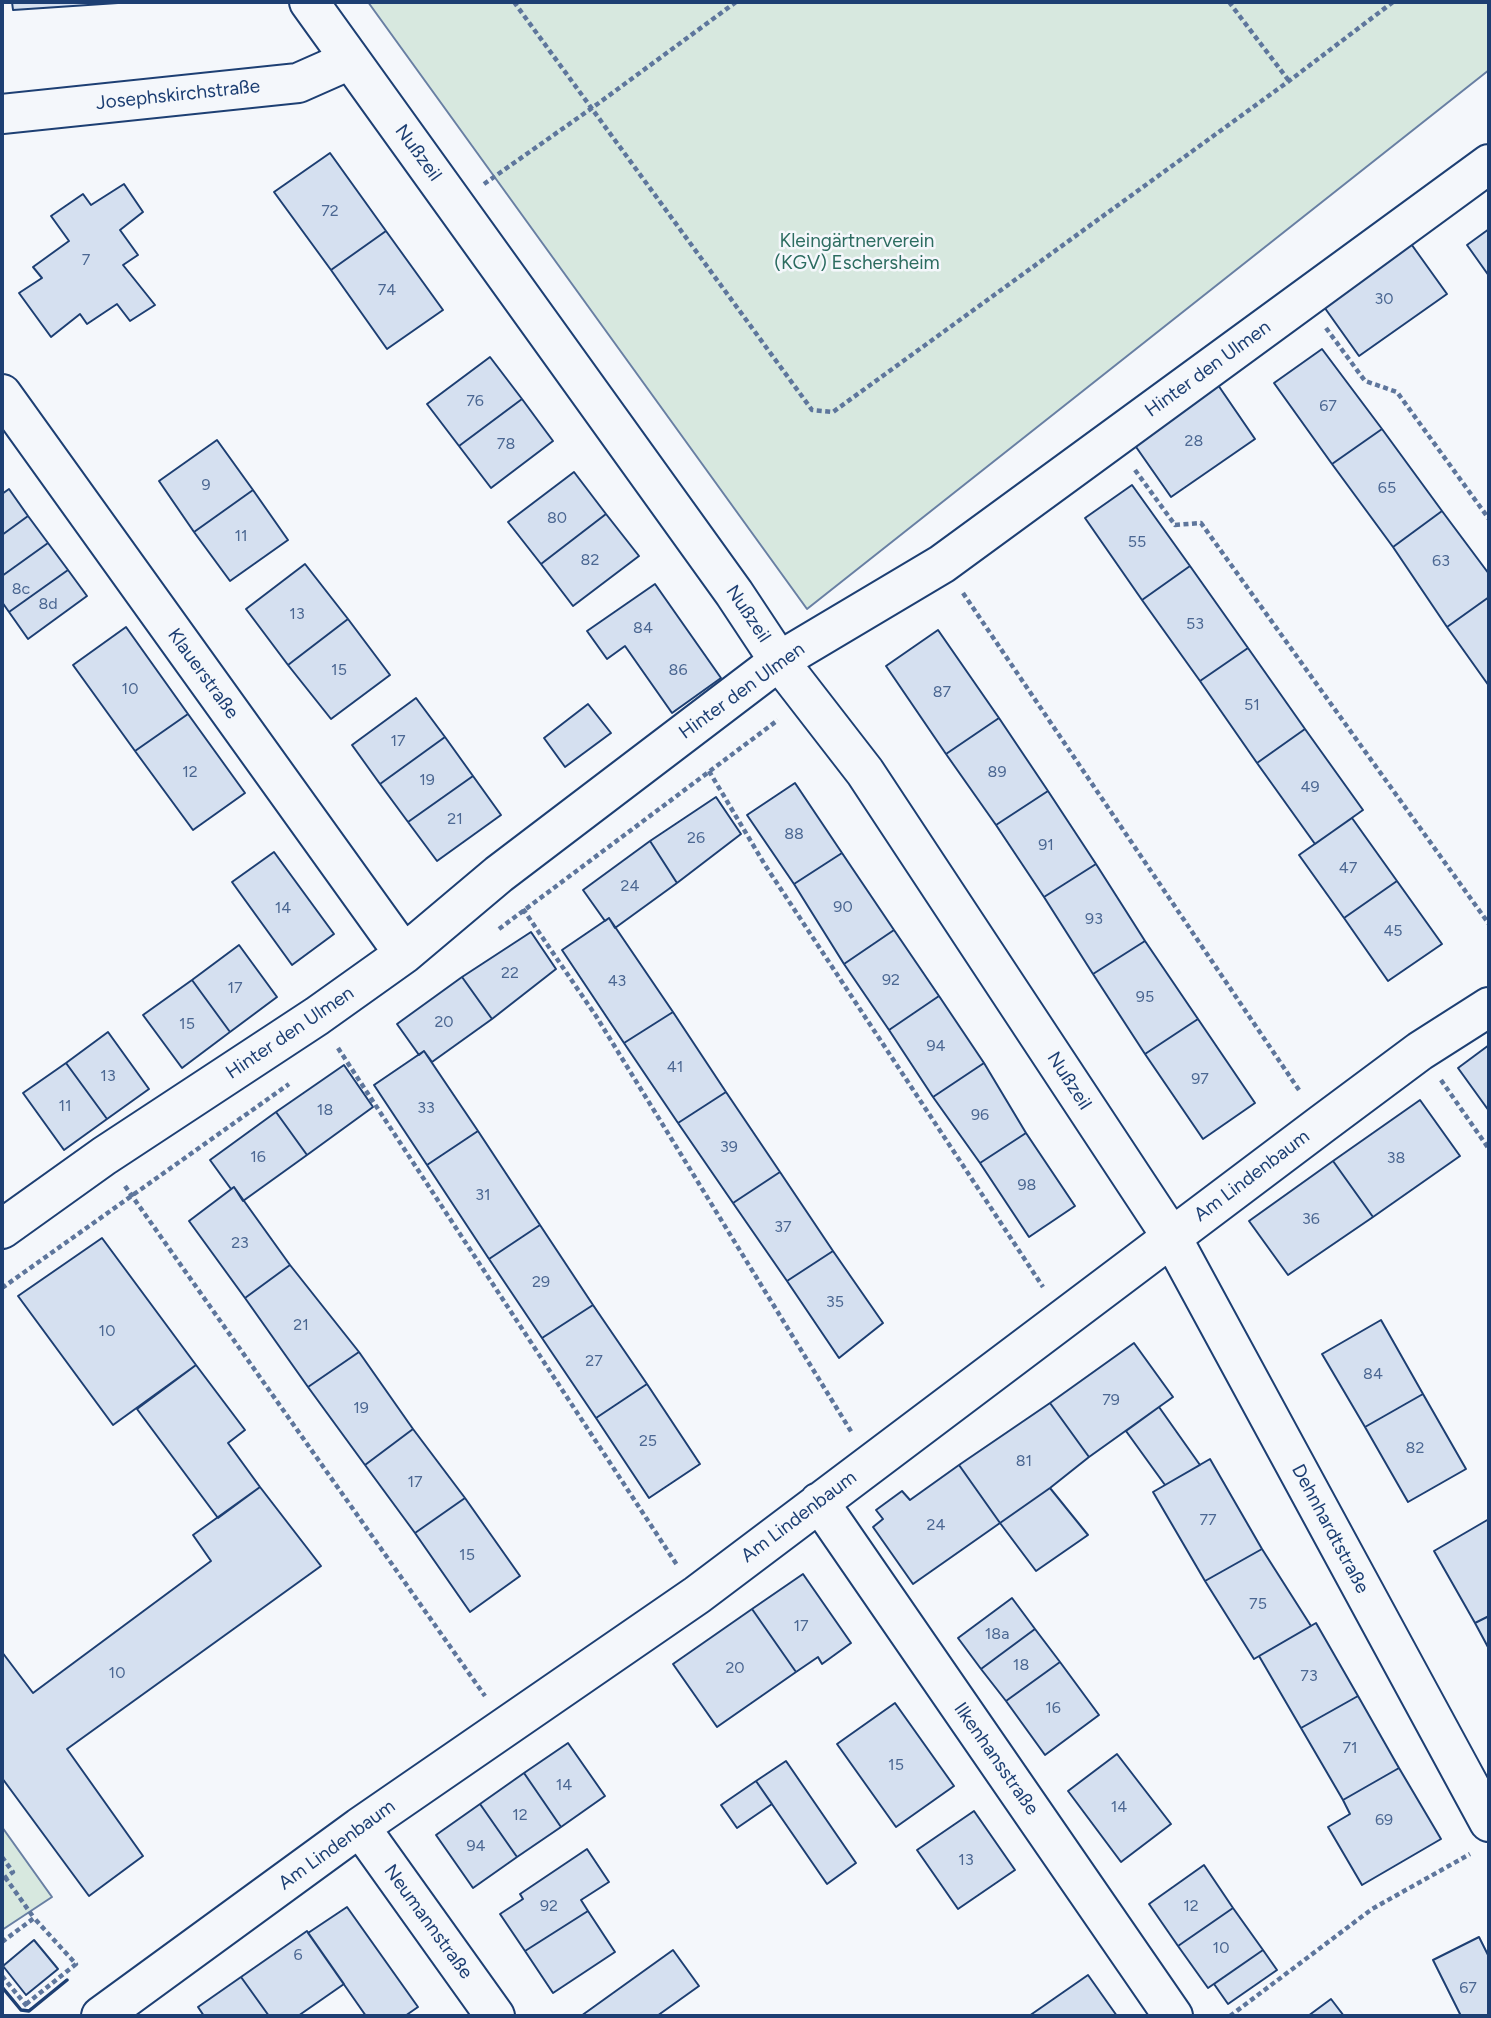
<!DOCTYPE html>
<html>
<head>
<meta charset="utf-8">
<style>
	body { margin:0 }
	#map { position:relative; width:1491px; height:2018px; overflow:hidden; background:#f4f7fb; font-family:Figtree,sans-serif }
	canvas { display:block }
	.frame { position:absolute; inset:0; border:4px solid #1d3f73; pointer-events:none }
</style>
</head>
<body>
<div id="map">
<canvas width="1491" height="2018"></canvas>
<div class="frame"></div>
</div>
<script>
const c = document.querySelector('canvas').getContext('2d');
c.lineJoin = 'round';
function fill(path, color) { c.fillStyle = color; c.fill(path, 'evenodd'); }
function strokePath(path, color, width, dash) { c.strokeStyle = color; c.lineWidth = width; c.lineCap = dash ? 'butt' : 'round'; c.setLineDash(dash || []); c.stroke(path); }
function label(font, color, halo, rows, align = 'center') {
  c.font = font + ' Figtree,sans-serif'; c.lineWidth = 5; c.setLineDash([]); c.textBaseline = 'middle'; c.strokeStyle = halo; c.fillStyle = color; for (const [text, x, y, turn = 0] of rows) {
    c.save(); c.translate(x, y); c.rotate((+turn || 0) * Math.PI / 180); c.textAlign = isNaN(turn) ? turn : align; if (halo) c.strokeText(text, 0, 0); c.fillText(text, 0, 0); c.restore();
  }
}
const green = new Path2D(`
	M368 2H1489V70L807 609Z
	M2 1827 52 1897 2 1930Z`);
fill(green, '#d7e8df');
strokePath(green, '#687fa3', 2);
const building = new Path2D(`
	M12 2H133L13 10Z
	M330 153 386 231 331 270 274 192Z
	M124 184 143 212 120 230 138 255 123 265 155 305 130 321 117 304 87 324 80 314 51 337 19 293 42 278 33 267 69 241 51 216 83 194 91 205Z
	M1489 229V276L1467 245Z
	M386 231 443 310 387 349 331 270Z
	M1409 241 1447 294 1359 356 1322 304Z
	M1322 349 1382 429 1332 464 1274 383Z
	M490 357 522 399 459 446 427 404Z
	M1218 385 1255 439 1171 497 1134 444Z
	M522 399 553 441 491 488 459 446Z
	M1382 429 1442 511 1393 547 1332 464Z
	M217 440 253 490 194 532 159 481Z
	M574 472 606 514 541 564 508 522Z
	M1132 485 1190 566 1142 600 1085 518Z
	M9 489 28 516 2 535V494Z
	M253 490 288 540 230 581 194 532Z
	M1442 511 1489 574V597L1447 627 1393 547Z
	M606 514 639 556 573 606 541 564Z
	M28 516 48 543 2 576V535Z
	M48 543 68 570 9 612 2 602V576Z
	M305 564 348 619 288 665 246 609Z
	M1190 566 1248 648 1200 681 1142 600Z
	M68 570 87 596 28 639 9 612Z
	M655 584 721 678 672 713 625 646 607 659 587 631Z
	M1489 597V686L1447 627Z
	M348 619 390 675 331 719 288 665Z
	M126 627 188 714 135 751 73 665Z
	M938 630 999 718 946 754 886 666Z
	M1248 648 1305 729 1257 763 1200 681Z
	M416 698 445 737 380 784 352 745Z
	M588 704 611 733 565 767 544 738Z
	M188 714 245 793 193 830 135 751Z
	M999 718 1048 791 996 825 946 754Z
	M1305 729 1363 810 1315 844 1257 763Z
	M445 737 473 776 408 822 380 784Z
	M473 776 501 815 437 861 408 822Z
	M795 783 842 853 794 884 747 815Z
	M1048 791 1096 864 1044 897 996 825Z
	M716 797 741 834 677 883 650 841Z
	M1352 818 1397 881 1344 918 1299 855Z
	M650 841 677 883 615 928 609 918 605 921 583 890Z
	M274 852 334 934 292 965 232 882Z
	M842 853 894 930 844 964 794 884Z
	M1096 864 1145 941 1093 974 1044 897Z
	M1397 881 1442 944 1388 981 1344 918Z
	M609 918 673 1012 624 1043 562 950Z
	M894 930 939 996 889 1030 844 964Z
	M531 932 556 969 492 1019 462 977Z
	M1145 941 1198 1019 1145 1054 1093 974Z
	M239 945 277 997 230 1032 192 980Z
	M462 977 492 1019 432 1062 424 1051 419 1055 397 1024Z
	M192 980 230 1032 182 1068 143 1015Z
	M939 996 984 1063 933 1097 889 1030Z
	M673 1012 726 1092 678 1123 624 1043Z
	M1198 1019 1255 1103 1203 1139 1145 1054Z
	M108 1032 149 1089 107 1119 66 1063Z
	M1489 1045V1111L1458 1068Z
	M424 1051 478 1131 427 1165 374 1085Z
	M66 1063 107 1119 64 1150 23 1093Z
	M984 1063 1026 1133 980 1163 933 1097Z
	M344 1065 373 1107 307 1155 276 1112Z
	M726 1092 780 1172 733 1203 678 1123Z
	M1420 1100 1460 1156 1373 1217 1333 1161Z
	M276 1112 307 1155 243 1201 234 1187 231 1189 210 1160Z
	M478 1131 540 1225 489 1259 427 1165Z
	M1026 1133 1075 1206 1029 1237 980 1163Z
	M1333 1161 1373 1217 1288 1275 1249 1221Z
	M780 1172 833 1251 787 1281 733 1203Z
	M234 1187 290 1265 245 1298 189 1221Z
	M540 1225 593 1305 542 1338 489 1259Z
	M102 1238 196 1365 113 1425 18 1296Z
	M833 1251 883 1323 839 1358 787 1281Z
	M290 1265 359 1352 308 1387 245 1298Z
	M593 1305 647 1384 596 1418 542 1338Z
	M1381 1320 1423 1394 1365 1427 1322 1354Z
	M1134 1343 1173 1397 1089 1457 1050 1403Z
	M359 1352 413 1429 365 1465 308 1387Z
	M196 1365 245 1430 228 1443 260 1487 218 1518 137 1409Z
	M647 1384 700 1464 649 1498 596 1418Z
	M1423 1394 1466 1469 1408 1502 1365 1427Z
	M1050 1403 1089 1457 1050 1488 1000 1523 959 1465Z
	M1159 1407 1200 1465 1165 1485 1126 1431Z
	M413 1429 465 1498 415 1533 365 1465Z
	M1210 1459 1262 1549 1205 1581 1153 1492Z
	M959 1465 1000 1523 913 1584 873 1527 883 1519 876 1510 902 1491 910 1500Z
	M260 1487 321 1566 67 1749 143 1856 89 1896 2 1778V1652L33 1693 211 1561 193 1535Z
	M1050 1488 1088 1535 1036 1571 1000 1523Z
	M465 1498 520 1576 470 1612 415 1533Z
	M1489 1519V1616L1475 1623 1434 1551Z
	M1262 1549 1311 1626 1254 1659 1205 1581Z
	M803 1574 851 1643 822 1664 818 1657 796 1672 752 1609Z
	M1012 1598 1035 1629 981 1669 958 1638Z
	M752 1609 796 1672 717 1727 673 1664Z
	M1489 1616V1649L1475 1623Z
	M1316 1623 1358 1696 1301 1728 1259 1656Z
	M1035 1629 1060 1662 1006 1701 981 1669Z
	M1060 1662 1099 1715 1045 1755 1006 1701Z
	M1358 1696 1399 1768 1343 1800 1301 1728Z
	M895 1703 954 1786 896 1827 837 1744Z
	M568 1743 605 1796 561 1827 524 1773Z
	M1117 1754 1171 1824 1121 1862 1068 1791Z
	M786 1761 856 1863 827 1884 756 1781Z
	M1399 1768 1441 1839 1362 1885 1328 1827 1350 1814 1343 1800Z
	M524 1773 561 1827 517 1857 480 1804Z
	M756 1781 772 1804 737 1828 721 1805Z
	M480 1804 517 1857 473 1888 436 1835Z
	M974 1811 1015 1870 958 1909 917 1850Z
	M587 1849 609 1882 581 1900 588 1911 525 1951 500 1914 523 1899 520 1894Z
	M1204 1865 1233 1908 1178 1946 1149 1904Z
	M347 1907 418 2007 405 2016H366L308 1933Z
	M1233 1908 1263 1950 1208 1988 1178 1946Z
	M588 1911 615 1952 553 1993 525 1951Z
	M307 1931 344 1984 298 2016H269L241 1977Z
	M1479 1937 1489 1957V2016H1461L1433 1960Z
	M34 1940 58 1969 26 1995 3 1966Z
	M673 1950 699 1986 657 2016H581Z
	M1263 1950 1277 1970 1228 2004 1214 1984Z
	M1088 1975 1117 2016H1029Z
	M241 1977 269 2016H204L198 2007Z
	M1331 1999 1344 2016H1308Z`);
fill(building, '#d5e0f0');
strokePath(building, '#1d3f73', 2);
const minor = new Path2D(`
	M309 2 734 593 779 661 865 772 1171 1236 1489 1822
	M2 114 298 83 350 60
	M2 394 404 954
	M2 1229 104 1156 317 1016 404 954 499 874 779 661 942 564 1489 164
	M819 1502 1173 2016
	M360 1827 495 2016
	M101 2016 360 1827 697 1595 1322 1124 1420 1051 1489 1007`);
strokePath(minor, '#1d3f73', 42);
strokePath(new Path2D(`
	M514 2 812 410 833 412 1289 81 1393 2
	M1229 2 1289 81
	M484 184 592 108 736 2
	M1326 328 1365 381 1397 392 1489 519
	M1135 470 1175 525 1201 523 1489 924
	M963 593 1301 1093
	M709 771 765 865 1043 1287
	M523 909 596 1016 852 1433
	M499 929 778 720
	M338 1048 677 1565
	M1441 1080 1489 1149
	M125 1186 485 1696
	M2 1288 289 1084
	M2 1857 13 1872 2 1880
	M5 1877 34 1918
	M2 1942 34 1918 76 1964 25 2005
	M2 1976 30 2010
	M1230 2016 1372 1909 1470 1854`), '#5e769c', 4.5, [5, 3.5]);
strokePath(minor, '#f4f7fb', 38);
strokePath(new Path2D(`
	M2 1987 21 2010 29 2011 67 1980`), '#1d3f73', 3.5);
label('16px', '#4b6792', null, [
	["72",330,211],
	["7",86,260],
	["74",387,290],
	["30",1384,299],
	["76",475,401],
	["67",1328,406],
	["28",1194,441],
	["78",506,444],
	["9",206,485],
	["65",1387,488],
	["80",557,518],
	["11",241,536],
	["55",1137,542],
	["82",590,560],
	["63",1441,561],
	["8c",21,589],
	["8d",48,604],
	["13",297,614],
	["53",1195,624],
	["84",643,628],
	["15",339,670],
	["86",678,670],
	["10",130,689],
	["87",942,692],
	["51",1252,705],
	["17",398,741],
	["12",190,772],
	["89",997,772],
	["19",427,780],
	["49",1310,787],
	["21",455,819],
	["88",794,834],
	["26",696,838],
	["91",1046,845],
	["47",1348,868],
	["24",630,886],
	["90",843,907],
	["14",283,908],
	["93",1094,919],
	["45",1393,931],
	["22",510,973],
	["92",891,980],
	["43",617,981],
	["17",235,988],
	["95",1145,997],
	["20",444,1022],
	["15",187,1024],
	["94",936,1046],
	["41",675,1067],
	["13",108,1076],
	["97",1200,1079],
	["11",65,1106],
	["33",426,1108],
	["18",325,1110],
	["96",980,1115],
	["39",729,1147],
	["16",258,1157],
	["38",1396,1158],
	["98",1027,1185],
	["31",483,1195],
	["36",1311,1219],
	["37",783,1227],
	["23",240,1243],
	["29",541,1282],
	["35",835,1302],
	["21",301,1325],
	["10",107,1331],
	["27",594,1361],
	["84",1373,1374],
	["79",1111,1400],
	["19",361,1408],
	["25",648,1441],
	["82",1415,1448],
	["81",1024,1461],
	["17",415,1482],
	["77",1208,1520],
	["24",936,1525],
	["15",467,1555],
	["75",1258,1604],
	["17",801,1626],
	["18a",997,1634],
	["18",1021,1665],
	["20",735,1668],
	["10",117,1673],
	["73",1309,1676],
	["16",1053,1708],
	["71",1350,1748],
	["15",896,1765],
	["14",564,1785],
	["14",1119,1807],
	["12",520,1815],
	["69",1384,1820],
	["94",476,1846],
	["13",966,1860],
	["92",549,1906],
	["12",1191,1906],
	["10",1221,1948],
	["6",298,1955],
	["67",1468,1988]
]);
label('19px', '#1d3f73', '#f4f7fb', [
	["Josephskirchstraße",178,95,-6],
	["Nußzeil",418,153,54],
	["Hinter den Ulmen",1208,369,-36],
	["Nußzeil",748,614,56],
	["Klauerstraße",203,674,54],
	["Hinter den Ulmen",742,691,-36],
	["Hinter den Ulmen",290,1033,-34],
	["Nußzeil",1069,1081,57],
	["Am Lindenbaum",1252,1176,-37],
	["Am Lindenbaum",799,1517,-37],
	["Dehnhardtstraße",1330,1529,62],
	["Ilkenhansstraße",996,1759,55],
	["Am Lindenbaum",337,1845,-36],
	["Neumannstraße",428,1922,54]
]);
label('19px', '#2c6c60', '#f4f7fb', [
	["Kleingärtnerverein",857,241],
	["(KGV) Eschersheim",857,263]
]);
</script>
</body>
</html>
